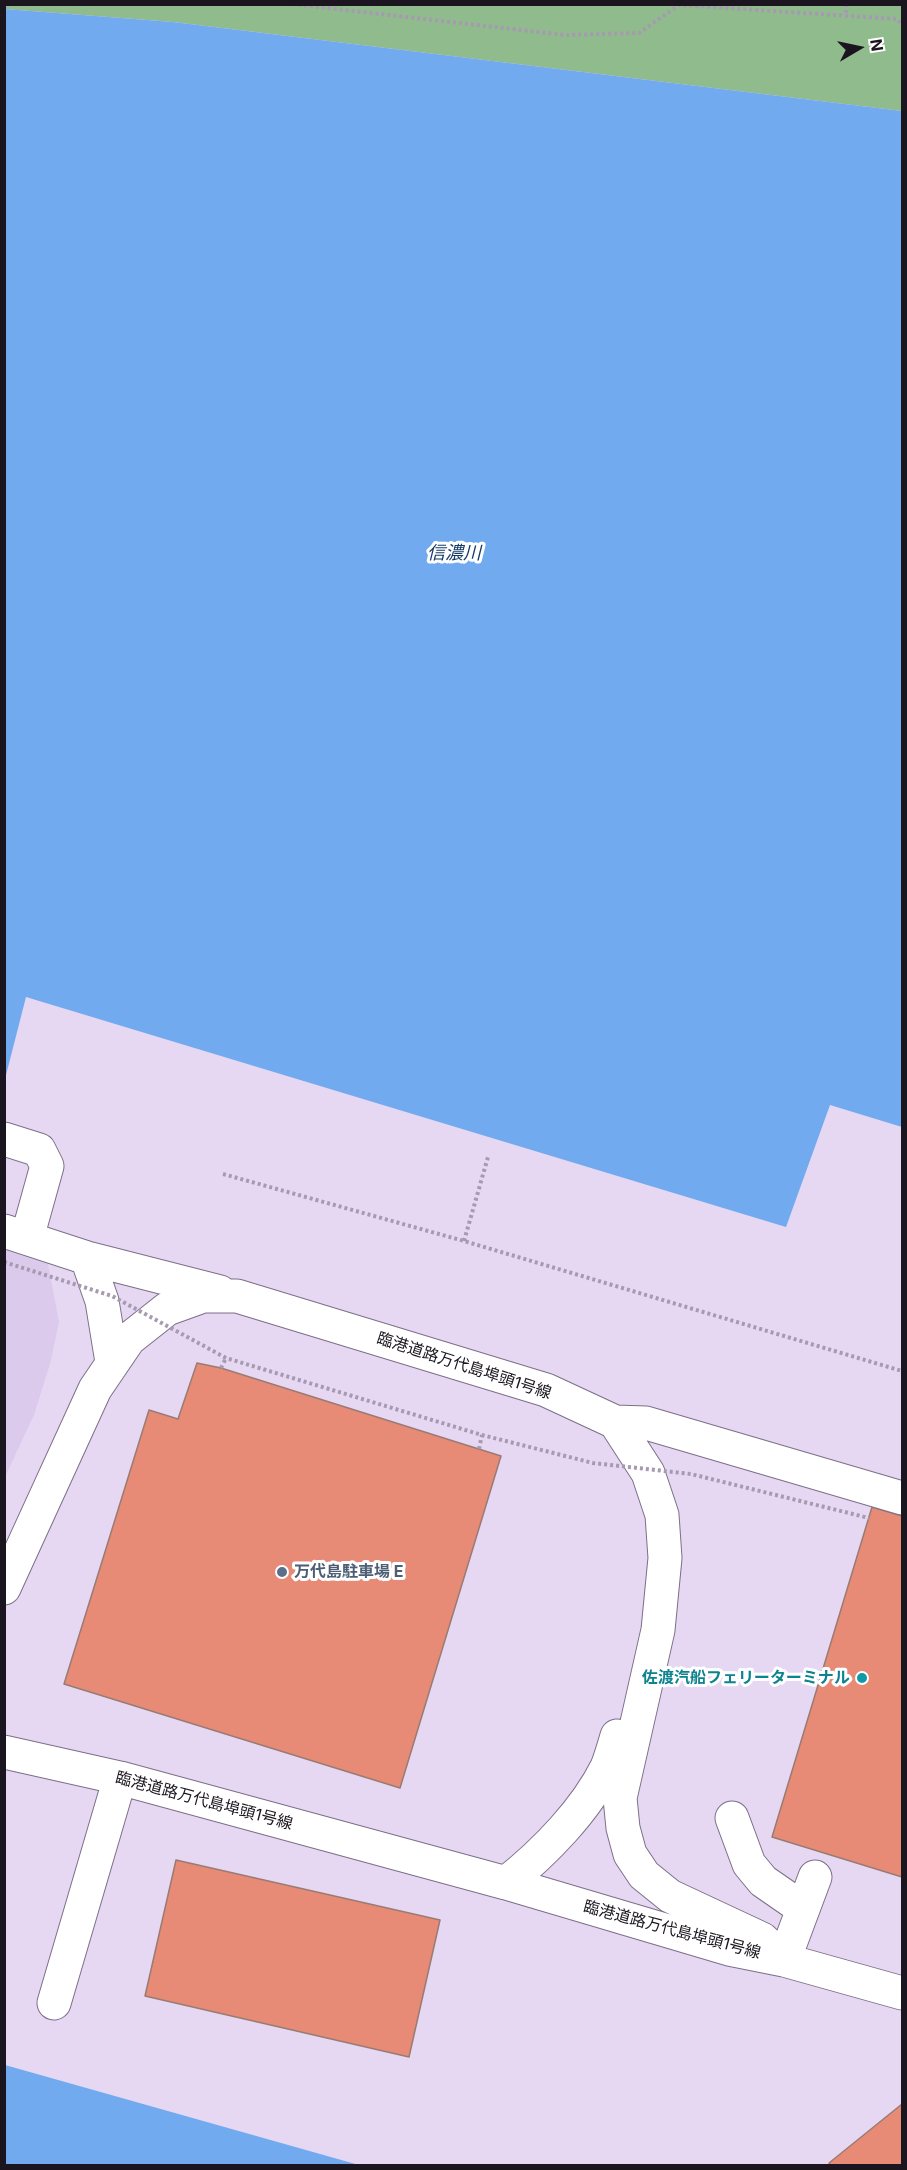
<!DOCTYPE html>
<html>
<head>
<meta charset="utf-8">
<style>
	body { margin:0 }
	#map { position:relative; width:907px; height:2170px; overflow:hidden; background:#e6d8f3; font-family:Inter,sans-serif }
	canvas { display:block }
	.frame { position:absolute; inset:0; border:6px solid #1a151e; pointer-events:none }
	.north { position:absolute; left:829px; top:18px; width:60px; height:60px; -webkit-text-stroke:4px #fff; paint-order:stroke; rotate:81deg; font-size:16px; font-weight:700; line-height:24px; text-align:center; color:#1a151e }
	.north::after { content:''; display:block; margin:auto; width:21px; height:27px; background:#1a151e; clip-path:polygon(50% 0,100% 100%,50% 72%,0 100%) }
</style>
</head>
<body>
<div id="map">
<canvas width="907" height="2170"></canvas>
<div class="frame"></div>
<div class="north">N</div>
</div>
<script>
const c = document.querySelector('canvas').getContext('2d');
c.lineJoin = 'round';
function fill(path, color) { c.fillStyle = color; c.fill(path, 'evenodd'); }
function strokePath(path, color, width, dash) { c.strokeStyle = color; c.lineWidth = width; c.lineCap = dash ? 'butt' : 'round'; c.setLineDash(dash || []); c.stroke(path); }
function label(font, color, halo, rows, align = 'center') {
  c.font = font + ' Inter,"Noto Sans JP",sans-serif'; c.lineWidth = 6; c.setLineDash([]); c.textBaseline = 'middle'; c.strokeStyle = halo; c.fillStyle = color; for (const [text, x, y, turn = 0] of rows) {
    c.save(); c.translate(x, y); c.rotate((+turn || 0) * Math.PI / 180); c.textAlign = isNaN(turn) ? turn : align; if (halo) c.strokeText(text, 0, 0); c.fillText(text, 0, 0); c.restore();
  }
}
fill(new Path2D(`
	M5 1246 47 1259 59 1322 50 1364 34 1415 5 1477Z`), '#dccaec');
fill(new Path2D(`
	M4 5H902V111L173 22 5 9Z`), '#90bb8d');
fill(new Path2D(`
	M5 9 173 22 902 111V1127L830 1105 786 1227 26 997 5 1079Z
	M4 2065H5L359 2165H5Z`), '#71aaef');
const building = new Path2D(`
	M197 1363 221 1368 501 1456 400 1788 64 1684 149 1410 178 1419Z
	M872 1507 902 1516V1877L772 1837Z
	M176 1860 440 1920 409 2057 145 1996Z
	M902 2104V2166H831L829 2163Z`);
fill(building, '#e78b76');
strokePath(building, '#997b74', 1.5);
const minor = new Path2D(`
	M4 1139 39 1150 47 1166 27 1238
	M4 1231 87 1258 220 1292
	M87 1258 102 1301 112 1362
	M615 1422 646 1423 902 1498
	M4 1588 95 1389 129 1339 167 1309 203 1296H237L546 1390 615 1422 648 1473 662 1515 665 1558 658 1630 620 1798 623 1828 630 1854 644 1875 670 1896 762 1939 784 1960
	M4 1752 120 1778 506 1883 729 1949 784 1960 902 1993
	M732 1818 749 1864 763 1881 802 1908
	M506 1883C544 1853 586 1810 607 1767 611 1757 614 1746 617 1736
	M784 1960 815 1877
	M54 2003 120 1778`);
strokePath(minor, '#7c6f87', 35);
strokePath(new Path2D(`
	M292 4 565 35 639 33 679 5 897 19 902 25
	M846 4V16
	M223 1174 464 1241 902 1371
	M464 1241 488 1157
	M221 1368 226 1358
	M479 1449 482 1435`), '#a59aaf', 4, [3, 3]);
strokePath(minor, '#fff', 33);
strokePath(new Path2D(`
	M4 1262 112 1296 226 1358 482 1435 593 1463 691 1474 869 1518`), '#a59aaf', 4, [3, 3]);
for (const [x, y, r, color] of [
	[282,1572,6,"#5c6f8a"],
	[862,1678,6,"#0f9aa8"]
]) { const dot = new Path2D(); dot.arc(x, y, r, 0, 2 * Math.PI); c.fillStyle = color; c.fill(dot); strokePath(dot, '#fff', 2); }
label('16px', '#1a151e', '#fff', [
	["臨港道路万代島埠頭1号線",464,1366,18],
	["臨港道路万代島埠頭1号線",204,1801,15],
	["臨港道路万代島埠頭1号線",672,1930,15]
]);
label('bold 16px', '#4e5e75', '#fff', [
	["万代島駐車場 E",294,1572]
], 'left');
label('bold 16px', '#0d838f', '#fff', [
	["佐渡汽船フェリーターミナル",850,1678]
], 'right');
label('italic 18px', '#153b67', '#fff', [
	["信濃川",454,554]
]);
</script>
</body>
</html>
